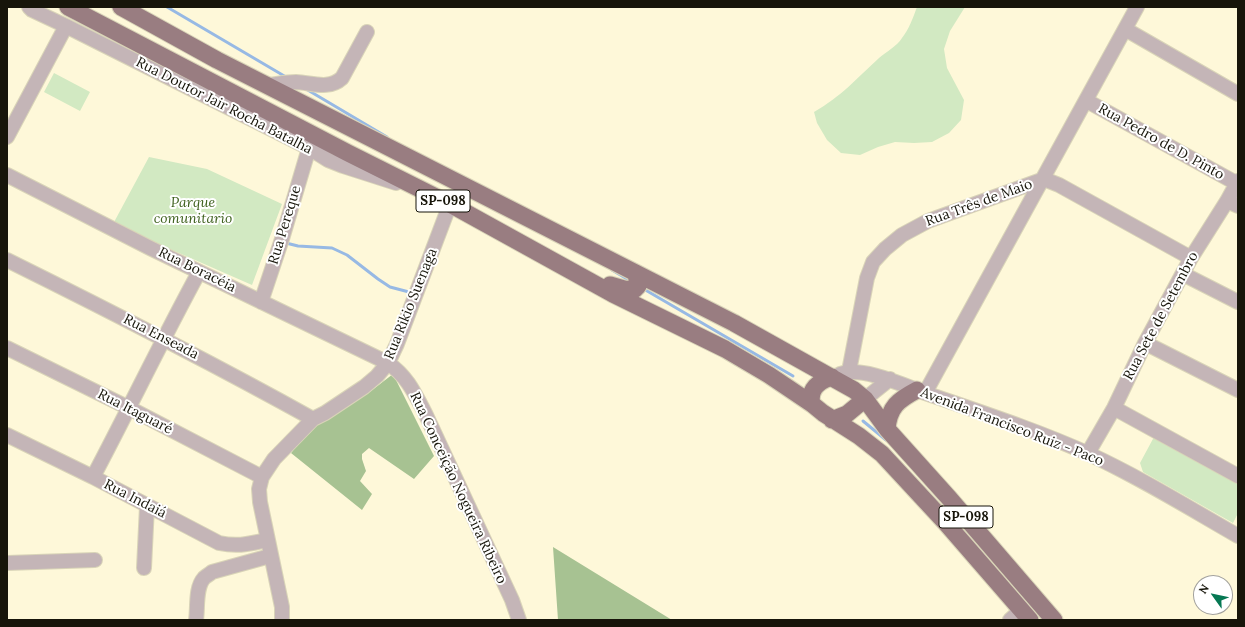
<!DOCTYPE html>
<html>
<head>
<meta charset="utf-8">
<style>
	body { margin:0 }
	#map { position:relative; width:1245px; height:627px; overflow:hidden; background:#fef8d9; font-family:Lora,serif }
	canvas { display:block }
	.frame { position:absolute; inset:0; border:8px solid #17150a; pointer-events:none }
	.north { position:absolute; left:1193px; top:575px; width:40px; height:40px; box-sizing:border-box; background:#fff; border:1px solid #a2a19d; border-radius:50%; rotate:303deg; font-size:11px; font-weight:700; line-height:16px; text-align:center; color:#17150a }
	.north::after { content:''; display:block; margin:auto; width:14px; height:18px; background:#067853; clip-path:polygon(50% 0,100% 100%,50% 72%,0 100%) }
</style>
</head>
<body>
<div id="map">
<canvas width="1245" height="627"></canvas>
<div class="frame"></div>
<div class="north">N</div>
</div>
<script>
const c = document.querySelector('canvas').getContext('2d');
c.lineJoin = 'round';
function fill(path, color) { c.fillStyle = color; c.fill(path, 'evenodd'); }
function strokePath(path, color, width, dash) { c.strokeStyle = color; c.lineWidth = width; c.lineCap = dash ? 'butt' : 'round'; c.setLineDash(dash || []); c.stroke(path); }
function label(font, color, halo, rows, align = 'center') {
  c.font = font + ' Lora,serif'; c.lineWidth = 4; c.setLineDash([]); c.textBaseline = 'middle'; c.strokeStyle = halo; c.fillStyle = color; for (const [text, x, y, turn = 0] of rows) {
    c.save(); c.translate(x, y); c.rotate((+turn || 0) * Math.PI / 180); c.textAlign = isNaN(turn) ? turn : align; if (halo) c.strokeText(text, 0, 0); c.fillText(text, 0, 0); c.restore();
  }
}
fill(new Path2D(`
	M917 7H965L950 31 944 49 947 68 964 100 961 120 949 133 932 142 914 143 895 142 878 147 860 155 841 153 827 140 817 123 814 112C842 96 856 79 879 58 886 52 897 46 902 38 909 29 913 18 917 7Z
	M54 73 90 92 80 111 44 92Z
	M149 157 207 169 282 204 252 285 113 224Z
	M1154 437 1238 482V513L1233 523 1143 472 1140 463Z`), '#d2e9c2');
fill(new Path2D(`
	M393 374 434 456 414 479 369 448 362 454V459L366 471 360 481 372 494 362 510 291 453 308 431 326 417 367 394Z
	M553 547 672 620H558Z`), '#a7c292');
strokePath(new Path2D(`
	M167 7 286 77
	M306 89 387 137
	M286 243 298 246 332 248 347 255 378 279 390 287 409 292
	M612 270 632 282
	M642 288 793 376
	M863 421 886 440`), '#97b9e4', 3);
const minor = new Path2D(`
	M29 7 32 10 66 26 309 148 328 160 343 166 396 183
	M1125 29 1238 94
	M268 85C277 84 287 82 296 82 313 83 329 90 342 78L367 32
	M1087 101 1236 183
	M7 137 66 26
	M7 175 150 248 388 363C408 377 415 394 426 415L512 600 519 620
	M1227 201 1238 206
	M7 260C110 311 212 363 313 419
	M1183 274 1238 302
	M261 302 282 239 309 148
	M1145 343 1238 390
	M7 348 129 408 262 477
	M849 371 867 278 873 262 885 249 902 235 928 221 1044 179 1059 185 1191 258
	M840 374C862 366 903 385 925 393 980 412 1036 430 1089 454 1141 478 1189 508 1238 536
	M925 393 1137 7
	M865 399 890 379
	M1114 408 1238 476
	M7 435 93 477 219 543C238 547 248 544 267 540
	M1088 453 1114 408 1145 343 1191 258 1227 201 1238 181
	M93 477C129 409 162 340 199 272
	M7 563 95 560
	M144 568 147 506
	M196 620C198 608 195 588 204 578 206 576 210 574 212 572L270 556
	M282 620V607L260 502 259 489 262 477 274 459 313 419 325 413 364 387 377 376 388 363 397 344 450 204
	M1010 620 1021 610`);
const major = new Path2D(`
	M68 7 348 153 450 204 613 294 725 349 769 375 812 404 823 413 859 436 882 454 945 522 1030 620
	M121 7 217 60 734 323 854 390 865 399 887 429 949 498 1054 620
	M610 285 624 289 634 290 638 286 636 273
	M812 404C808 389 819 381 832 377
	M832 420 847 414 865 399
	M887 429C889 407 898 400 917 390`);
strokePath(minor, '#d9d4b8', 16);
strokePath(major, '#d9d4b8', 19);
strokePath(minor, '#c4b5b7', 14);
strokePath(major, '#997d81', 17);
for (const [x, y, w] of [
	[443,201,54],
	[966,517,54]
]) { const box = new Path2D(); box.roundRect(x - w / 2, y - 11, w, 22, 3); c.fillStyle = '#fff'; c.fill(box); strokePath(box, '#17150a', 1); }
label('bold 13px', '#17150a', null, [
	["SP-098",443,201],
	["SP-098",966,517]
]);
label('14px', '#17150a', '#fff', [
	["Rua Doutor Jair Rocha Batalha",224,106,27],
	["Rua Pedro de D. Pinto",1161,142,29],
	["Rua Três de Maio",979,203,-20],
	["Rua Pereque",285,225,-73],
	["Rua Boracéia",197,270,26],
	["Rua Rikio Suenaga",411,304,-68],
	["Rua Sete de Setembro",1161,316,-62],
	["Rua Enseada",161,337,27],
	["Rua Itaguaré",135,412,27],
	["Avenida Francisco Ruiz - Paco",1012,427,21],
	["Rua Conceição Nogueira Ribeiro",458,488,65],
	["Rua Indaiá",135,499,27]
]);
label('italic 14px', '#3f611e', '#fff', [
	["Parque",193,203],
	["comunitario",193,219]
]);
</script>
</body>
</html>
